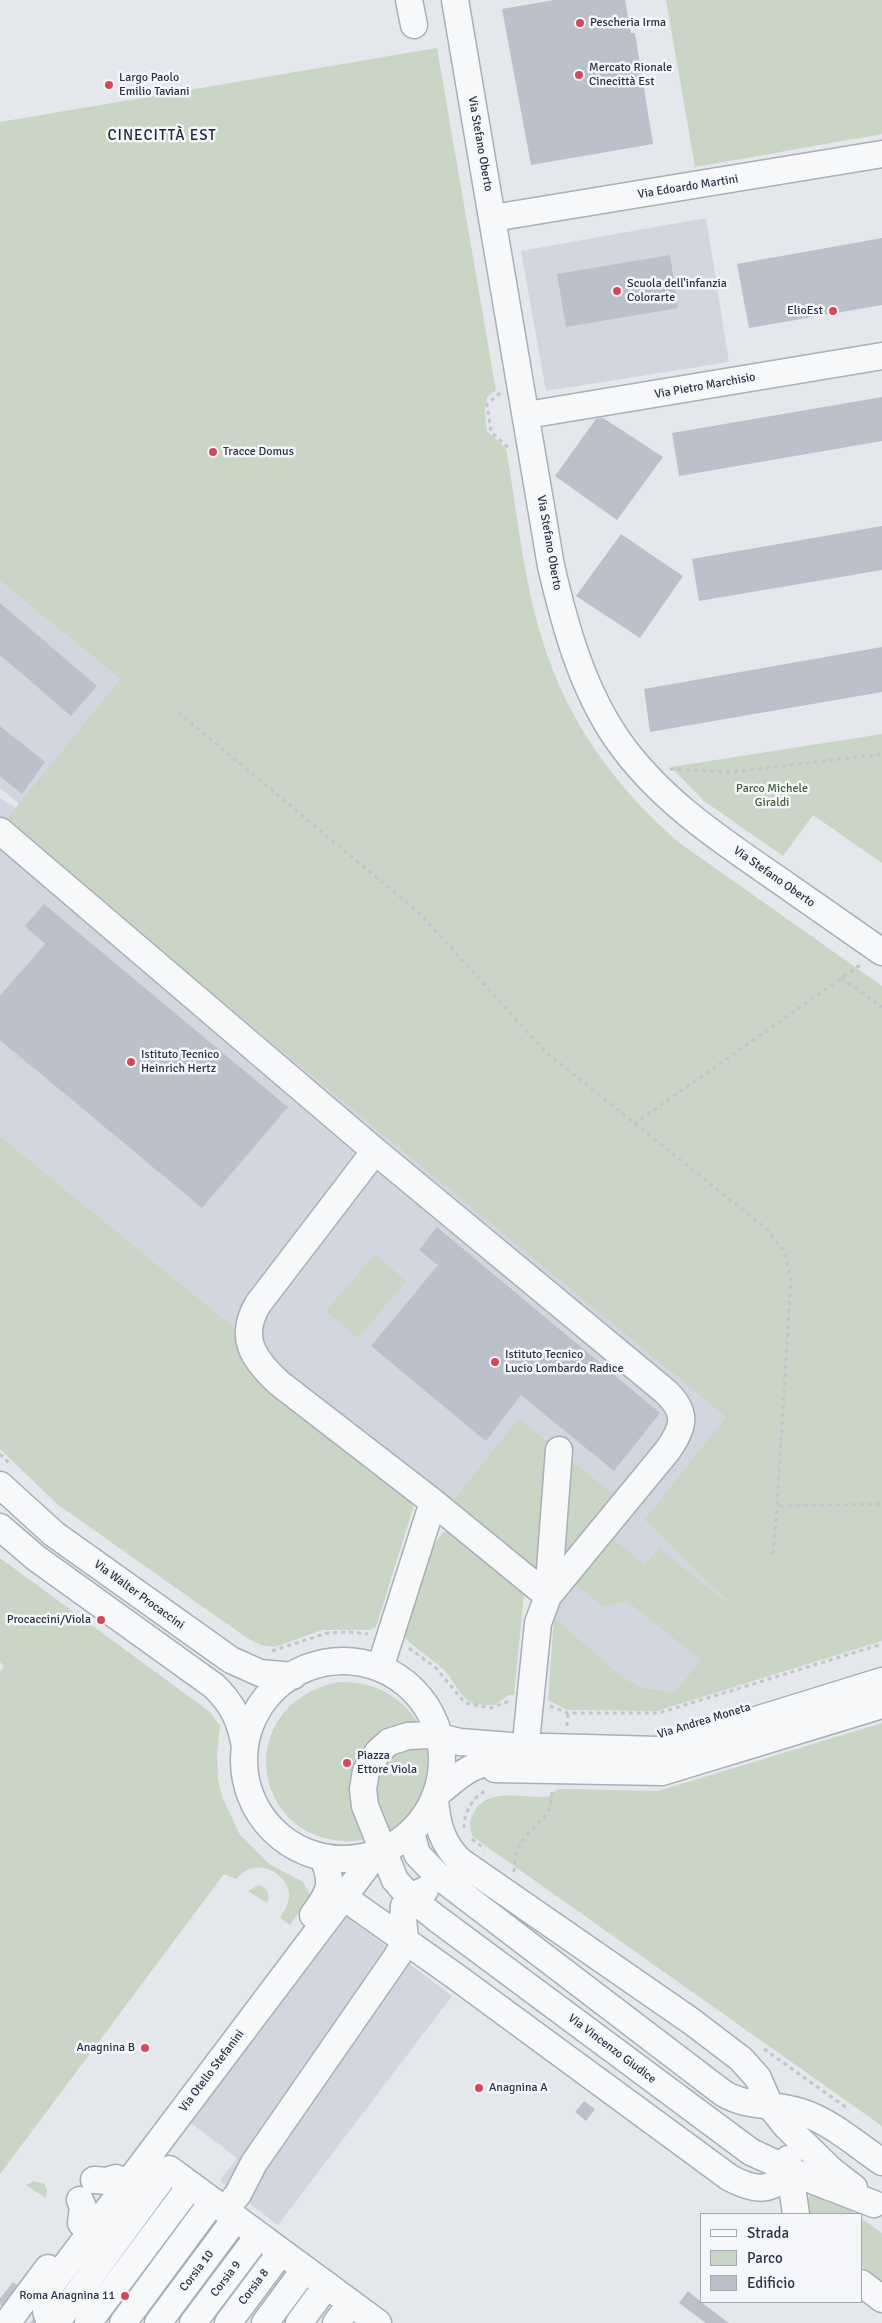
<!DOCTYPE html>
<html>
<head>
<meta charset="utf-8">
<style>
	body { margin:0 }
	#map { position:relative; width:882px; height:2323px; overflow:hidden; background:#e4e7ec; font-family:Signika,sans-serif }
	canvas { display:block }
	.legend { position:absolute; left:700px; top:2213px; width:162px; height:90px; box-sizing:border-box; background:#f4f6f9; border:1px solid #a4a8b1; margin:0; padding:6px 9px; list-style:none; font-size:15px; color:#2b3445 }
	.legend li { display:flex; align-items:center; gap:10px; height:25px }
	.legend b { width:25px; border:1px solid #a4a8b1 }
</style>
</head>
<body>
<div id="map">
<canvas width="882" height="2323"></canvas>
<ul class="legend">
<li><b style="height:6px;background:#f7f8fa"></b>Strada</li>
<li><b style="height:14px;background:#c9d6c5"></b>Parco</li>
<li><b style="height:14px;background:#bbc0ca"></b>Edificio</li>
</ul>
</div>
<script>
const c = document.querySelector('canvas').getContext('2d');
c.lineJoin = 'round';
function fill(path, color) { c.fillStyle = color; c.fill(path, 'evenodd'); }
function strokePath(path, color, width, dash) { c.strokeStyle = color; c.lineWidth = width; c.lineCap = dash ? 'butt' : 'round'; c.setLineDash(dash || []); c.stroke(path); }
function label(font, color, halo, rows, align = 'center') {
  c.font = font + ' Signika,sans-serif'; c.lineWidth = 5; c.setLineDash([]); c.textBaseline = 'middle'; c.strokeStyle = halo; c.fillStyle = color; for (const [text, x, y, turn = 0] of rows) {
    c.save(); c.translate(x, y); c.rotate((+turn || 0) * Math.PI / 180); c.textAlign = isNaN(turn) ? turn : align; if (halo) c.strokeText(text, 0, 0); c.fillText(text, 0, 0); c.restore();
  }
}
fill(new Path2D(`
	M706 218 729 362 546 391 521 251Z
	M0 581 120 679 19 804 0 788Z
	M0 798 15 808 4 822 727 1417 644 1520 740 1614 674 1693 646 1688 625 1679 251 1370 235 1328 0 1136Z
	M347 1917 452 1996 278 2225 220 2181 237 2158 191 2123Z`), '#d2d6de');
fill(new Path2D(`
	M666 0H882V134L695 167Z
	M437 48 496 391C480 395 486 418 487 431L506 448C517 511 523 578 542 639 567 721 616 789 681 844L882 986V1641L657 1711 567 1710 548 1700 554 1618 625 1679 646 1688 674 1693 701 1660 627 1601 604 1607 574 1583 612 1538 645 1565 659 1548 735 1609 644 1520 726 1417 4 822 120 679 0 581V122Z
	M882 734V863L813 815 783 856 704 801 671 767Z
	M0 1136 235 1328 251 1370 414 1505 376 1627 370 1630H322L278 1646C262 1649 250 1640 237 1631L57 1504 0 1449Z
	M375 1254 406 1281 358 1338 326 1311Z
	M519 1418 554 1447 545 1583 449 1506Z
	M563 1454 617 1497 556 1573Z
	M443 1532H448L524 1594 514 1695H509L495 1705C488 1705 478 1705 472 1703 460 1698 453 1679 444 1670 435 1661 406 1642 403 1635L428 1554Z
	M0 1558 210 1712 220 1726 217 1753 218 1780 223 1799 240 1835 269 1864 303 1882 310 1895 290 1925 280 1918C285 1910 290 1902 289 1892 286 1875 265 1863 249 1869 244 1871 239 1876 236 1879L224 1874 0 2174V1671L4 1666 0 1662Z
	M338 1682C374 1681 401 1695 420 1726L375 1742 371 1839C255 1861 223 1707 338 1682Z
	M882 1723V2126L473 1837C469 1829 469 1822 473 1814 485 1788 519 1797 543 1797L550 1796 558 1789 658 1791Z
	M426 1745C432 1781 418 1816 384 1834L375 1811 376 1773 396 1751Z
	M258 1885C267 1887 271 1894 267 1903L248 1891Z
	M34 2181 44 2184 47 2190 46 2198 26 2185Z
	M811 2194 846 2207 856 2214H808L807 2199Z
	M861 2218 882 2233V2282L861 2266Z`), '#c9d6c5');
fill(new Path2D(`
	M554 0H625L631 33H635L653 144 531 165 502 9Z
	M882 238V305L749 328 737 264Z
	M670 255 678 308 566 327 557 274Z
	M882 397V441L679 476 672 433Z
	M603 418 663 457 617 520 555 476 596 419Z
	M882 526V570L699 601 692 559Z
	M621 534 683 576 640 638 576 596Z
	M0 603 97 686 71 716 0 655Z
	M882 647V692L650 732 644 689Z
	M0 726 45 762 22 794 0 776Z
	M44 904 288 1107 202 1208 0 1040V996L45 944 25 926Z
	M437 1227 660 1413 614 1471 521 1395 486 1441 371 1346 438 1265 419 1250Z
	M584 2101 595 2109 586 2121 575 2112Z
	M688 2291 701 2302 729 2323H706L679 2303Z`), '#bbc0ca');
strokePath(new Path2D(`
	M5 2292 42 2323`), '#bfc3cb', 26, [26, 13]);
const minor = new Path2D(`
	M409 0 414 25
	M455 0 551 566C565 626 582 688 617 739 657 797 716 837 773 876 809 901 846 927 882 952
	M493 218 882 154
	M527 415 882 356
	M0 831 375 1151 666 1392C688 1413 684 1427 668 1450L548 1596 433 1502 279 1383C253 1359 238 1337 258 1304L375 1151
	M0 1485 54 1534 231 1660 260 1673 293 1676
	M0 1527 36 1558 214 1686C233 1704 241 1722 245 1747
	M244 1760a99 99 0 1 1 198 0a99 99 0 1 1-198 0Z
	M380 1668 433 1502
	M527 1732 538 1623 548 1596 559 1450
	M495 1769 662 1772 882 1705
	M435 1796C463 1771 477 1759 516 1760
	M435 1799C437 1825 442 1843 460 1861L691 2021 741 2059 758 2078 770 2106 786 2126 831 2170 854 2188
	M411 1833 417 1854 437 1875 723 2093C747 2108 774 2103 801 2112 830 2121 857 2145 882 2162
	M331 1885 335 1891 455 1976 730 2178C755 2191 771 2193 790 2171
	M313 1915C330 1892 334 1885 323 1857
	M788 2159 796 2214
	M94 2180 107 2181 116 2178
	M80 2200 83 2207 81 2223
	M874 2204 814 2181 751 2152 436 1918 410 1897 395 1880 365 1806 363 1789 366 1771 378 1752 389 1742 408 1736 430 1735 460 1742 511 1746 659 1750 882 1681
	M225 2210 238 2194 254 2163 398 1955 405 1940 403 1918 404 1906 410 1897 425 1890
	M861 2283 882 2299
	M7 2323 48 2268
	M52 2323C44 2316 44 2298 48 2289L376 1854
	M56 2323 169 2169 378 2323
	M88 2323 191 2185
	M123 2323 213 2201
	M158 2323 236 2218
	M193 2323 259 2235
	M228 2323 281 2252
	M265 2323 305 2269
	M299 2323 327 2285
	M336 2323 351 2303`);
strokePath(minor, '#a9aeb7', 29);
strokePath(new Path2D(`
	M500 393 487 404 491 432 509 448
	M178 712 418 912 547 1053 769 1231 785 1253 791 1278 777 1506 882 1504
	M670 769 732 772 882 754
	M841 978 882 1007
	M634 1124 863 963
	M0 1454 10 1464
	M773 1554 777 1506
	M409 1648 436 1668 465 1703 491 1708 509 1701
	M272 1651 327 1633 349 1632 368 1634
	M550 1706 568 1713H659L882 1644
	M567 1726 568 1713
	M464 1828C463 1814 474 1794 488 1790
	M472 1839 485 1849
	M514 1872C515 1861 515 1850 522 1841 536 1821 552 1820 552 1791
	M764 2049 847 2108`), '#c2c5cb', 3, [4, 4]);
strokePath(minor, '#f7f8fa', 26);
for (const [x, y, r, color] of [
	[580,23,5,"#d1495b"],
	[579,75,5,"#d1495b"],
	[109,85,5,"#d1495b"],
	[617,291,5,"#d1495b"],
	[833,311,5,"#d1495b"],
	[213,452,5,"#d1495b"],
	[131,1062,5,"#d1495b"],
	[495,1362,5,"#d1495b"],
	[101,1620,5,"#d1495b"],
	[347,1763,5,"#d1495b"],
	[145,2048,5,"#d1495b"],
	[479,2088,5,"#d1495b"],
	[125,2296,5,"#d1495b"]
]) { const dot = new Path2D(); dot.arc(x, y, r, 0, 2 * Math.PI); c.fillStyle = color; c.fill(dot); strokePath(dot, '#f4f6f9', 2); }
label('12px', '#2b3445', '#f4f6f9', [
	["Pescheria Irma",590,23],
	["Mercato Rionale",589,68],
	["Cinecittà Est",589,82],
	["Largo Paolo",119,78],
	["Emilio Taviani",119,92],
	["Scuola dell'infanzia",627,284],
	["Colorarte",627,298],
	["ElioEst",823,311,"right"],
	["Tracce Domus",223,452],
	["Istituto Tecnico",141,1055],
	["Heinrich Hertz",141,1069],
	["Istituto Tecnico",505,1355],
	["Lucio Lombardo Radice",505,1369],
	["Procaccini/Viola",91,1620,"right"],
	["Piazza",357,1756],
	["Ettore Viola",357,1770],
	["Anagnina B",135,2048,"right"],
	["Anagnina A",489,2088],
	["Roma Anagnina 11",115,2296,"right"]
], 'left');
label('12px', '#2b3445', '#f4f6f9', [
	["Via Stefano Oberto",480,144,80],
	["Via Edoardo Martini",688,187,-9],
	["Via Pietro Marchisio",705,386,-10],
	["Via Stefano Oberto",549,543,80],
	["Via Stefano Oberto",774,877,35],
	["Via Walter Procaccini",139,1595,36],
	["Via Andrea Moneta",704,1721,-17],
	["Via Vincenzo Giudice",612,2049,37],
	["Via Otello Stefanini",212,2071,-53],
	["Corsia 10",197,2271,-53],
	["Corsia 9",226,2279,-53],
	["Corsia 8",254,2287,-53]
]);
label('12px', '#3f6138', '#f4f6f9', [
	["Parco Michele",772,789],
	["Giraldi",772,803]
]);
c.letterSpacing = '1px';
label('15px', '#1d2536', '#f4f6f9', [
	["CINECITTÀ EST",162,136]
]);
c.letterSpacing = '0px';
</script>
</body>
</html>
